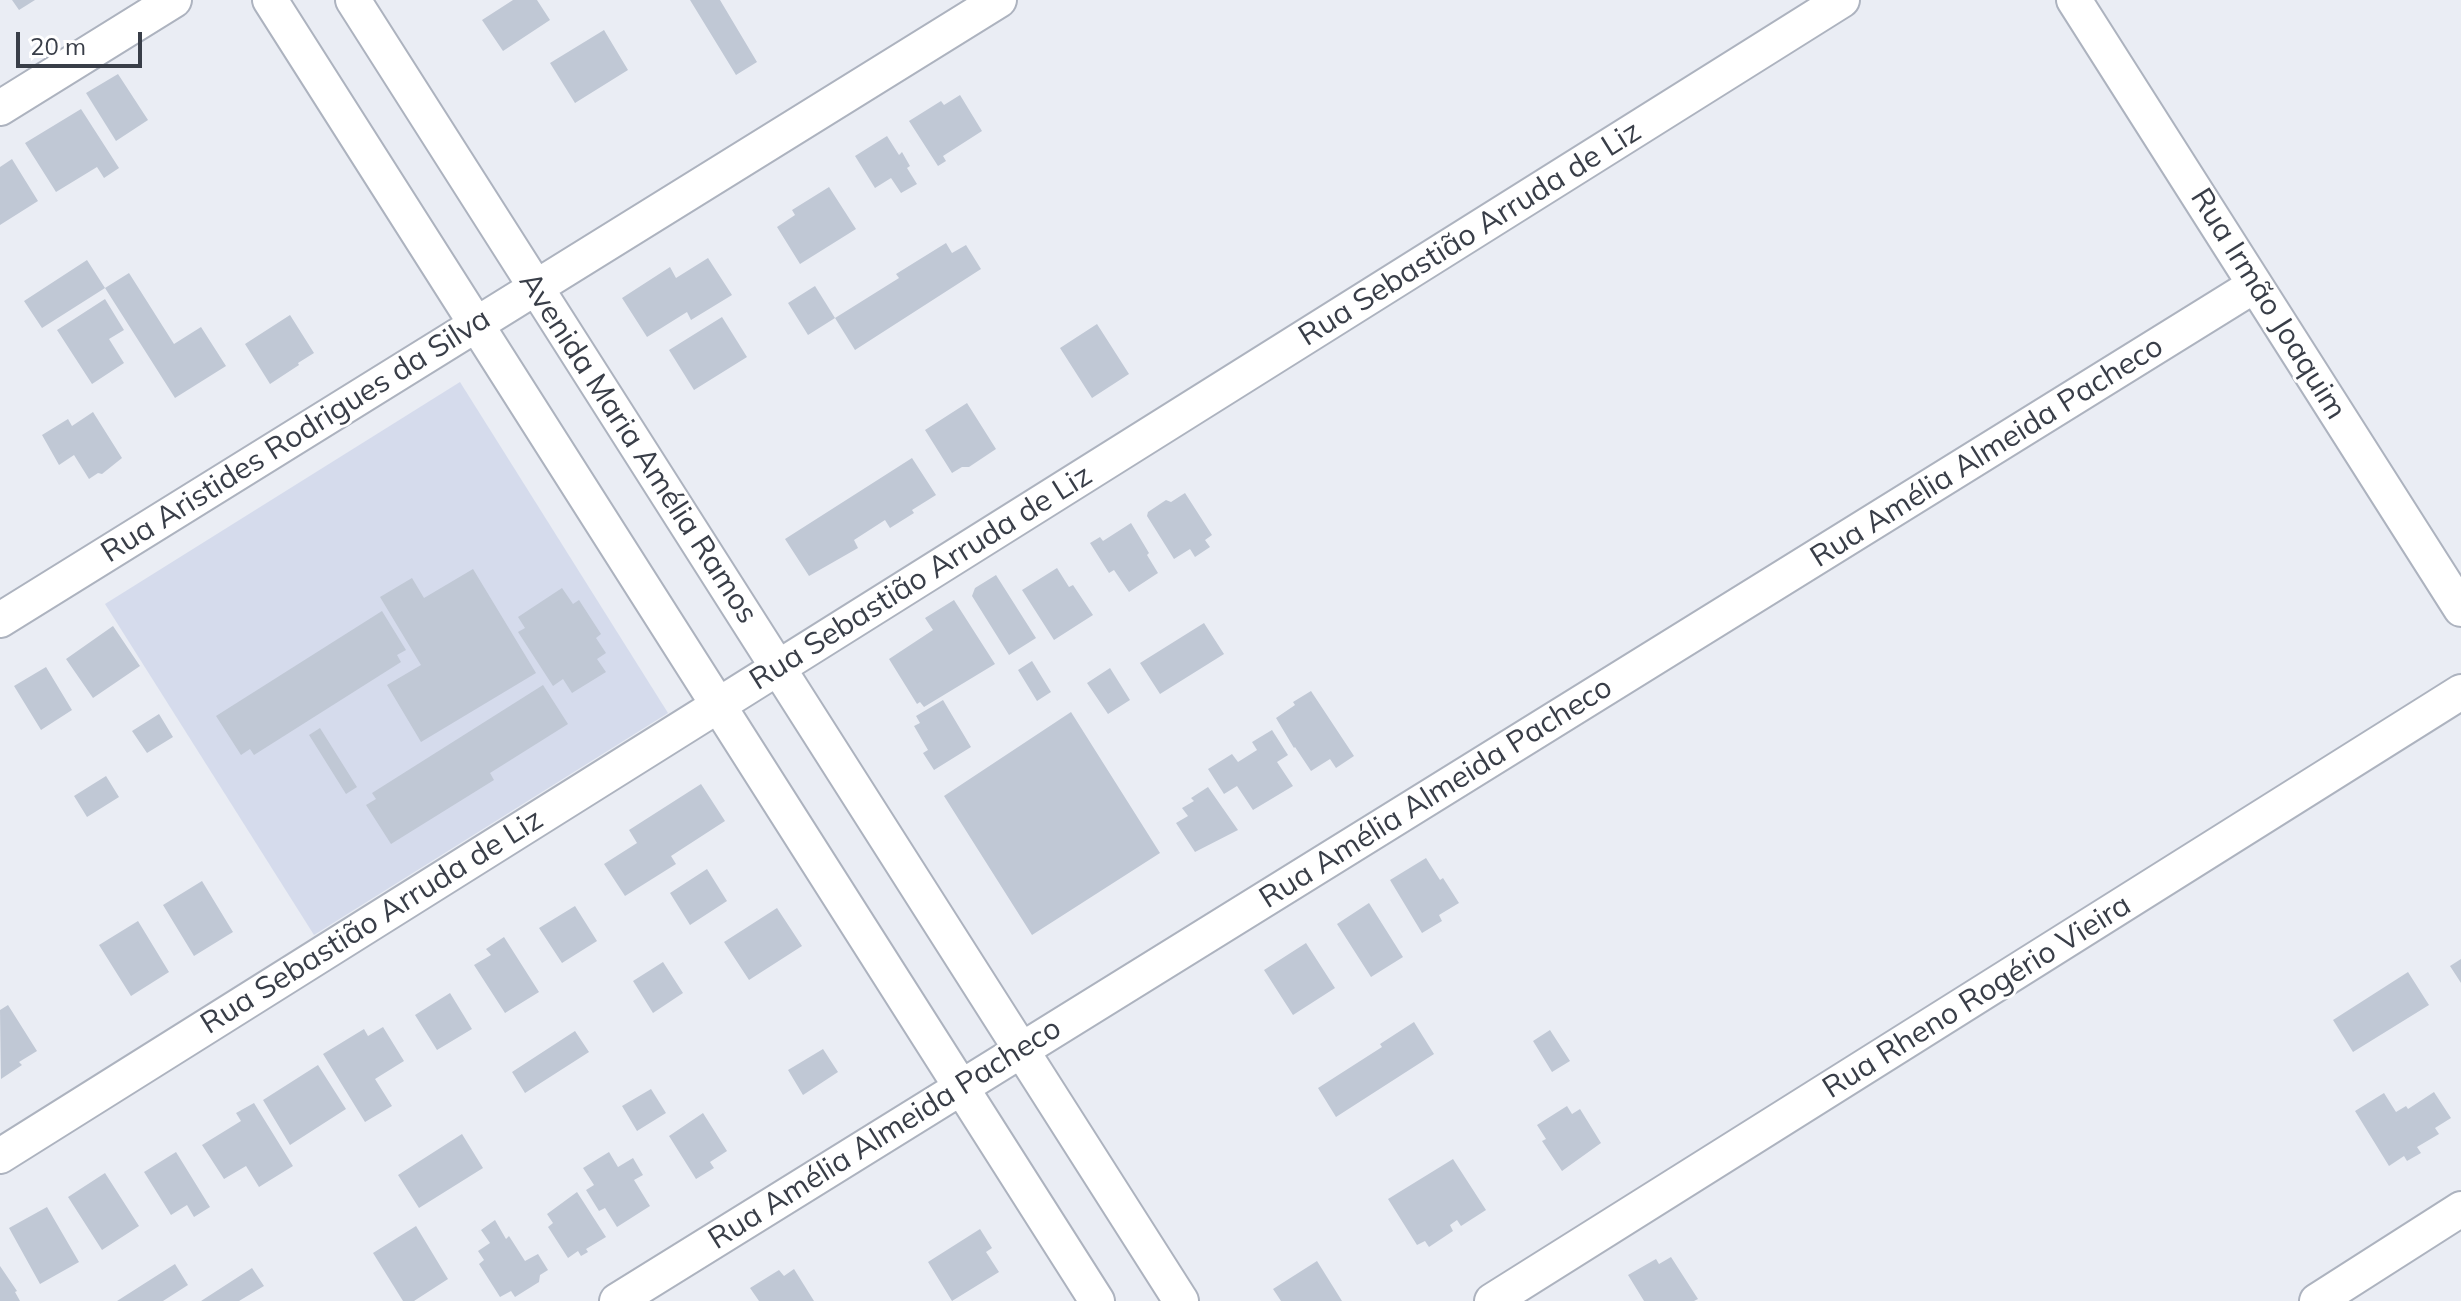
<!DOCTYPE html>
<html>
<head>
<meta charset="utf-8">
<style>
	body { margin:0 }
	#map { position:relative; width:2461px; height:1301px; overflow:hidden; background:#eaedf4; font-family:Mulish,sans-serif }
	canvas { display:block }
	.scale { position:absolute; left:16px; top:32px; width:126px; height:36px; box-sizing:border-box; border:4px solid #393e48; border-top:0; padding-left:10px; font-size:24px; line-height:28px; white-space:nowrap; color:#393e48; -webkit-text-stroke:6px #fff; paint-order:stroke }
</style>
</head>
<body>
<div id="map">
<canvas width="2461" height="1301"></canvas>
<div class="scale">20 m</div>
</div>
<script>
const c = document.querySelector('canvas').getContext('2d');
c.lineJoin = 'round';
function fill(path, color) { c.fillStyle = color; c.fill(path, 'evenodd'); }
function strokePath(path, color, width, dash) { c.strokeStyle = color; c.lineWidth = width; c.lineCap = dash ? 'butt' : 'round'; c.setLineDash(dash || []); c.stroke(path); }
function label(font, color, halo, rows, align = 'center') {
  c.font = font + ' Mulish,sans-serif'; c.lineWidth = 6; c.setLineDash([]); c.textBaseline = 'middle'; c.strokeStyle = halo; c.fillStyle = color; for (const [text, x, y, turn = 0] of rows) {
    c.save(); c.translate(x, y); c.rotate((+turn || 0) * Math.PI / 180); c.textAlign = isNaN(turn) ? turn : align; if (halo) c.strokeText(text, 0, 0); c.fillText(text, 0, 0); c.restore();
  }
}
fill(new Path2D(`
	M460 382 668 713 314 935 105 604Z`), '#d5dbec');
fill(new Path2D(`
	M12 0H35L19 10Z
	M513 0H537L550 20 503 51 482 20Z
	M690 0H720L757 62 736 75Z
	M604 30 628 70 575 103 550 63Z
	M118 74 148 120 116 141 86 93Z
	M960 95 982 131 943 156 946 161 938 166 909 121 941 101 944 105Z
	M81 109 119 168 104 178 97 167 56 192 25 143Z
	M887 136 899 155 902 152 910 166 907 168 917 184 901 193 891 178 875 188 855 156Z
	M12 159 38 201 0 225V167Z
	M829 187 856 229 800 264 777 227 795 215 792 210Z
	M946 243 952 253 966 245 981 269 855 350 835 318 808 335 788 303 815 286 835 318 899 278 896 274Z
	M708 258 732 295 691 320 687 312 647 337 622 298 670 267 676 278Z
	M87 260 105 288 42 328 24 301Z
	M129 273 174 344 201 327 226 366 175 398 105 288Z
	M105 299 124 330 109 339 124 363 92 384 57 330Z
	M290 315 314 353 298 363 299 365 270 384 245 344Z
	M722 317 747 357 694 390 669 350Z
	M1097 324 1129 374 1092 398 1060 348Z
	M967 403 996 449 969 467H962L952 473 925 430Z
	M93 412 122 458 102 474 98 473 89 479 74 455 59 465 42 435 68 419 72 426Z
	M912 458 936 495 912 510 914 513 890 528 885 520 854 540 858 548 809 576 785 539Z
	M1185 493 1212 535 1205 540 1210 547 1195 557 1190 549 1174 559 1147 516 1148 512 1166 500 1171 502Z
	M1131 523 1149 553 1147 555 1158 573 1129 592 1114 570 1109 573 1090 543 1100 537 1103 541Z
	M1057 568 1069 587 1073 585 1093 615 1054 640 1022 590Z
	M473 569 536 673 421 742 387 685 421 665 380 597 412 578 424 598Z
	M996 575 1036 638 1009 655 972 596 975 588Z
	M562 588 573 604 579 600 601 634 596 638 606 653 597 659 606 672 572 693 563 679 553 686 518 632 525 628 518 617Z
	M954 600 995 664 924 707 920 702 917 704 889 659 933 630 925 618Z
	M382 611 406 650 397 655 401 662 254 755 250 749 241 755 216 716Z
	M1204 623 1224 654 1160 694 1140 663Z
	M113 626 140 666 93 698 66 659Z
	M1032 661 1051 692 1037 701 1018 670Z
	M46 667 72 710 41 730 14 686Z
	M1110 668 1130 700 1108 714 1087 683Z
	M543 685 568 724 490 773 494 780 391 844 366 805 376 799 372 793Z
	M1311 691 1354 756 1336 768 1330 759 1311 771 1295 747 1294 748 1276 718 1295 705 1293 702Z
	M943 700 971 747 934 770 923 753 928 750 914 726 920 723 916 716Z
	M1071 712 1160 853 1032 935 944 796Z
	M159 714 173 737 147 753 132 731Z
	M320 728 357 787 346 794 309 735Z
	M1272 730 1288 755 1277 762 1293 786 1253 810 1237 786 1224 794 1208 769 1232 754 1238 762 1257 750 1252 742Z
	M106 776 119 797 87 817 74 796Z
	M701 784 725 821 671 856 676 864 625 896 604 864 637 843 629 830Z
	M1208 787 1238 830 1195 852 1176 823 1188 816 1182 808 1194 801 1191 798Z
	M1426 858 1440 880 1443 878 1459 903 1439 915 1442 921 1422 933 1390 880Z
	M707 869 727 901 690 925 670 893Z
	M202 881 233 932 194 956 163 905Z
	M1369 903 1403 957 1371 977 1337 924Z
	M575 906 597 941 562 963 539 928Z
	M777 908 802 946 749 980 724 942Z
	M138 921 169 972 131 996 99 945Z
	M504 937 539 992 505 1013 474 965 491 955 486 949Z
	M1306 943 1335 988 1293 1015 1264 970Z
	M2461 959V983L2450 966Z
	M663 962 683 993 653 1013 633 981Z
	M2408 972 2429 1005 2353 1052 2333 1020Z
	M450 993 472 1029 437 1050 415 1015Z
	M8 1005 37 1051 19 1062 22 1065 1 1079 0 1010Z
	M1414 1022 1434 1054 1336 1117 1318 1088 1382 1047 1380 1044Z
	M383 1027 404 1061 375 1079 392 1106 365 1122 323 1054 364 1029 368 1036Z
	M1550 1030 1570 1061 1552 1072 1533 1041Z
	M575 1031 589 1052 525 1093 512 1072Z
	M823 1049 838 1072 803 1095 788 1070Z
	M318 1065 346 1109 290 1145 263 1100Z
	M651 1089 666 1113 637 1131 622 1106Z
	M2434 1092 2451 1118 2435 1128 2439 1134 2417 1147 2421 1153 2407 1161 2404 1156 2389 1166 2355 1111 2384 1093 2396 1112 2406 1106 2408 1109Z
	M254 1103 293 1166 259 1187 246 1166 224 1179 202 1145 241 1121 236 1113Z
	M1567 1106 1572 1114 1580 1109 1601 1143 1562 1171 1542 1141 1546 1139 1537 1125Z
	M703 1113 727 1151 710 1162 714 1168 696 1179 669 1136Z
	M462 1134 483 1168 419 1208 398 1175Z
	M176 1152 210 1207 194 1217 187 1205 171 1215 144 1172Z
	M609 1152 618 1167 633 1158 643 1175 634 1180 650 1206 617 1227 605 1208 599 1211 586 1190 594 1185 583 1168Z
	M1453 1159 1486 1210 1461 1226 1457 1220 1450 1225 1453 1231 1429 1247 1425 1241 1417 1245 1388 1199Z
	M105 1173 139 1226 102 1250 68 1197Z
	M577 1192 606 1237 586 1249 588 1252 581 1256 578 1251 568 1258 548 1227 553 1223 547 1214Z
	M47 1207 79 1262 40 1284 9 1228Z
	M495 1220 506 1239 509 1236 525 1261 538 1254 548 1270 540 1275 539 1282 515 1297 511 1291 500 1297 479 1264 484 1260 478 1251 490 1243 481 1230Z
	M416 1226 448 1279 414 1301H403L373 1253Z
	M980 1229 992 1248 986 1252 999 1272 952 1301 928 1262Z
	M1671 1257 1698 1299 1694 1301H1644L1628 1275 1656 1259 1659 1264Z
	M1317 1261 1342 1301H1281L1273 1289Z
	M175 1264 188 1285 163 1301H117Z
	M0 1266 17 1291 15 1292 20 1301H0Z
	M252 1268 264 1286 239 1301H201Z
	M794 1269 814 1301H759L750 1288 779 1270 784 1276Z`), '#c0c8d5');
const street = new Path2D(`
	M270 0 1097 1301
	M353 0 1181 1301
	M2074 0 2461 609
	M0 108 174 0
	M0 620 999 0
	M0 1156 1842 0
	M617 1301 2255 285
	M1492 1301 2461 692
	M2317 1301 2461 1209`);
strokePath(street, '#adb3bf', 38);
strokePath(street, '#fff', 34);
label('30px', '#393e48', '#fff', [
	["Rua Sebastião Arruda de Liz",1470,234,-32],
	["Rua Irmão Joaquim",2268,304,58],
	["Rua Aristides Rodrigues da Silva",296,436,-32],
	["Avenida Maria Amélia Ramos",638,448,57],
	["Rua Amélia Almeida Pacheco",1987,452,-32],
	["Rua Sebastião Arruda de Liz",921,578,-32],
	["Rua Amélia Almeida Pacheco",1436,793,-32],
	["Rua Sebastião Arruda de Liz",372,922,-32],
	["Rua Rheno Rogério Vieira",1977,997,-32],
	["Rua Amélia Almeida Pacheco",885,1134,-32]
]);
</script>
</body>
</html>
